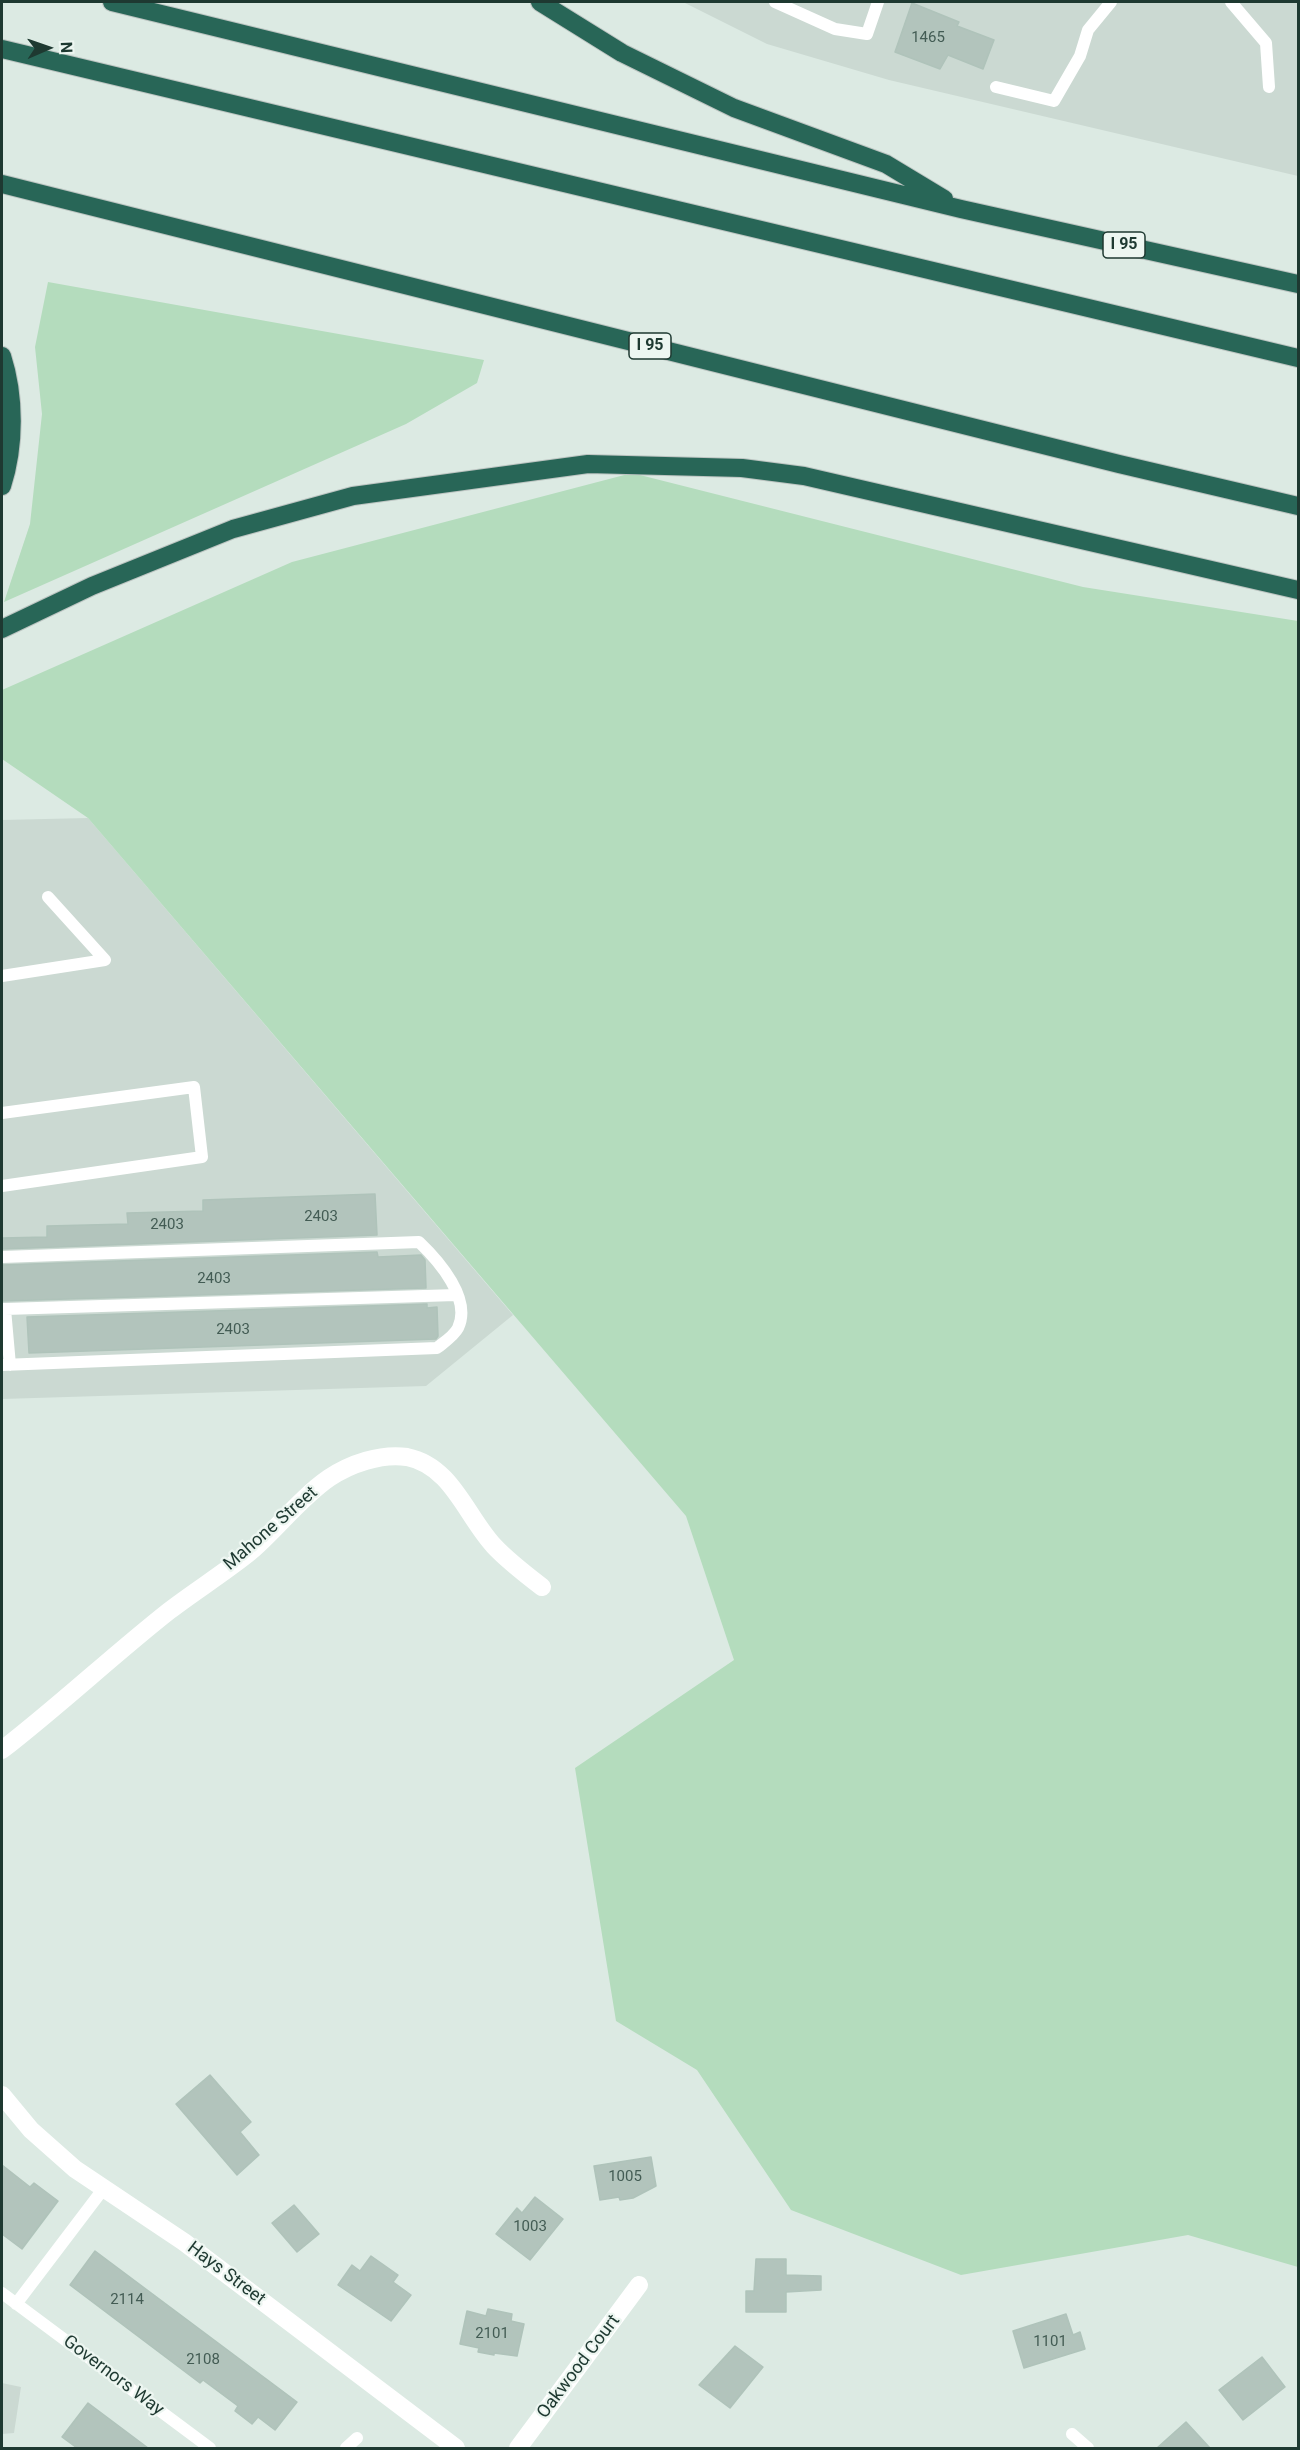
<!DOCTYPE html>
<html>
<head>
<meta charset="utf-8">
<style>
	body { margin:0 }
	#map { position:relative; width:1300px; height:2450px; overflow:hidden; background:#dceae3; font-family:Roboto,sans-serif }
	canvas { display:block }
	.frame { position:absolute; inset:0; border:3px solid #1e3931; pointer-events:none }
	.north { position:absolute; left:18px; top:18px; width:60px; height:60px; -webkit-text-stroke:4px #edf6f1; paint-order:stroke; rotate:88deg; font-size:16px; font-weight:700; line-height:24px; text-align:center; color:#1e3931 }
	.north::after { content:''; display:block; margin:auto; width:21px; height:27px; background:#1e3931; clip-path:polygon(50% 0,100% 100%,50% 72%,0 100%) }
</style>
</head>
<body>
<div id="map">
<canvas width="1300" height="2450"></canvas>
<div class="frame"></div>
<div class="north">N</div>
</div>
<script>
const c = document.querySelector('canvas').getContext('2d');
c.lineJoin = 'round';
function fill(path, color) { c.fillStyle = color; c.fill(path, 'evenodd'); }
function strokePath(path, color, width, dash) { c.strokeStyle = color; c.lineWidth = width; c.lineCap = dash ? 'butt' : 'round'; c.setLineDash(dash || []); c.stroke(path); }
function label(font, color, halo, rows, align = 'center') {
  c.font = font + ' Roboto,sans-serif'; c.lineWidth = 4.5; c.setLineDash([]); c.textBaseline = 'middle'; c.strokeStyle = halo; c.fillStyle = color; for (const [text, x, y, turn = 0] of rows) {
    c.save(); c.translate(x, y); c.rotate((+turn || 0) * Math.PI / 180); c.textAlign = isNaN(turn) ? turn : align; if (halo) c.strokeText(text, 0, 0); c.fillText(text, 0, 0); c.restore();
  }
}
fill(new Path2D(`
	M683 2H1298V176L889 80 767 44Z
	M88 818 513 1315 426 1386 2 1399V820Z
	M2 2383 21 2387 14 2433 2 2434Z`), '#cbd9d2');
fill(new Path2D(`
	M48 282 484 360 477 383 406 424 4 602 30 524 42 414 35 347Z
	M632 473 1083 587 1298 621V2267L1188 2235 961 2275 791 2210 697 2070 616 2021 575 1768 734 1660 686 1516 88 818 2 759V690L292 562Z`), '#b4dcbd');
const building = new Path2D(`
	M912 3 959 22 957 26 994 40 983 69 948 55 940 69 895 52Z
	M375 1194 377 1235 2 1249V1238L47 1237V1226L128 1224 127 1213 203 1211V1200Z
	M377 1252 378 1257 421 1255 425 1260 426 1288 2 1301V1265Z
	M427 1304V1308L437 1307 438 1336 436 1339 29 1353 27 1317Z
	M210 2075 251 2122 240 2132 259 2155 237 2175 176 2104Z
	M651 2157 656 2186 633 2198 620 2200 619 2197 600 2200 594 2166Z
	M2 2165 30 2187 34 2183 58 2201 22 2249 2 2234Z
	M535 2197 563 2219 530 2260 496 2234 517 2208 522 2213Z
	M294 2205 319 2234 297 2252 272 2223Z
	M95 2251 297 2402 275 2430 258 2417 252 2424 235 2411 238 2406 203 2380 200 2383 70 2285Z
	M371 2256 398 2275 393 2282 411 2295 391 2321 338 2285 352 2265 360 2271Z
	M756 2259H786V2275L821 2276V2290L786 2292V2312H746V2291H754Z
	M488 2309 512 2314 511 2321 524 2324 517 2356 494 2353V2355L478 2352 479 2348 460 2344 467 2311 486 2316Z
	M1066 2314 1073 2335 1080 2332 1085 2349 1024 2368 1013 2331Z
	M735 2346 763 2367 730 2408 699 2385Z
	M1262 2357 1285 2387 1243 2420 1219 2390Z
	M88 2403 148 2448H77L62 2437Z
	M1186 2422 1210 2448H1157Z`);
fill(building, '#b2c4bc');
strokePath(building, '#afc3ba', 1.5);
const motorway = new Path2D(`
	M112 2 961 209 1298 284
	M540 2 622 53 734 108 886 164 944 199
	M2 49 1298 358
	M2 184 1119 464 1298 506
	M2 356C15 396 15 446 2 486
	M2 629 92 586 233 529 353 496 588 464 742 468 804 476 1298 590`);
strokePath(motorway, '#bcc4c1', 20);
strokePath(new Path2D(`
	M775 2 835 29 867 34 878 2
	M1231 2 1266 43 1269 87
	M996 87 1054 101 1080 56 1088 30 1111 2
	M2 976 105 960 48 897
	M2 1113 194 1087 202 1157 2 1186
	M2 1257 419 1242C439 1261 472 1299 458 1328 454 1336 443 1343 437 1348L2 1365
	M2 1309H5L10 1365
	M5 1309 456 1295
	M2 2293 210 2448
	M16 2304 104 2188
	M1072 2434 1088 2448
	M346 2448 357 2438`), '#fff', 12);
strokePath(new Path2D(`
	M2 1750C59 1706 112 1656 169 1611 195 1591 224 1573 250 1552 277 1529 300 1498 329 1478 350 1464 381 1453 407 1457 452 1466 466 1516 494 1546 508 1561 525 1574 542 1587
	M2 2095 31 2130 75 2169 184 2242 456 2448
	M518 2448 639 2285`), '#fff', 18);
strokePath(motorway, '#286657', 18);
label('15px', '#435c54', null, [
	["1465",928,38],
	["2403",321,1217],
	["2403",167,1225],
	["2403",214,1279],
	["2403",233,1330],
	["1005",625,2177],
	["1003",530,2227],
	["2114",127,2300],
	["2101",492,2334],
	["1101",1050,2342],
	["2108",203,2360]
]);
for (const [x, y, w] of [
	[1124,245,42],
	[650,346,42]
]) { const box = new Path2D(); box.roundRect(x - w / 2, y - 13, w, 26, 4.5); c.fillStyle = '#edf6f1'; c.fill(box); strokePath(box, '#1e3931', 1.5); }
label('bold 16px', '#1e3931', null, [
	["I 95",1124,245],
	["I 95",650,346]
]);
label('18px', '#1e3931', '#edf6f1', [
	["Mahone Street",271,1529,-41],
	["Hays Street",226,2274,37],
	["Oakwood Court",579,2367,-53],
	["Governors Way",113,2376,37]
]);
</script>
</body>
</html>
